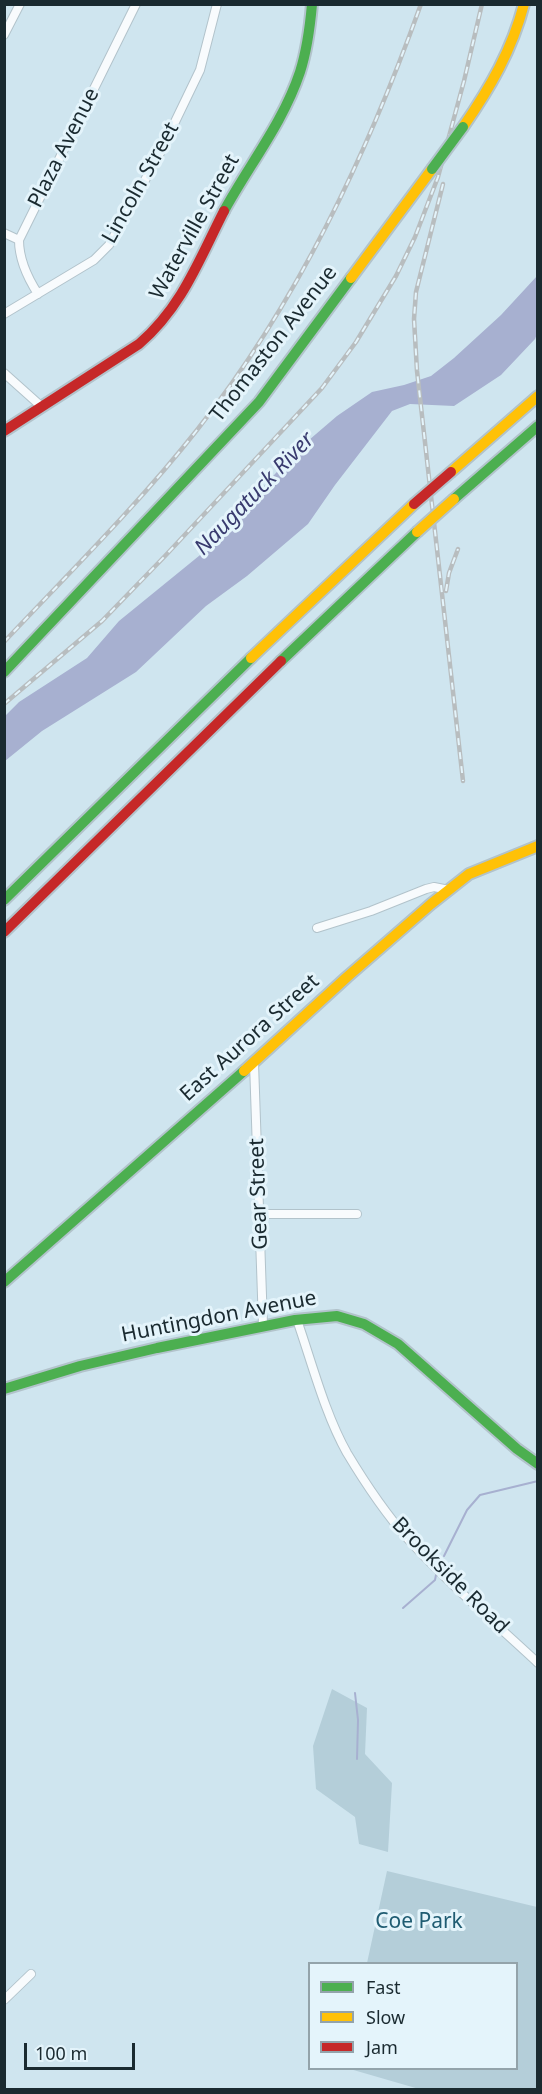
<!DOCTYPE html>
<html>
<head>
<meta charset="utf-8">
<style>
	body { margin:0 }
	#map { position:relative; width:542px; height:2094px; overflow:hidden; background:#cfe5ef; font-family:"Noto Sans",sans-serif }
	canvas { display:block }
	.frame { position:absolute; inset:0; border:6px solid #1a2a30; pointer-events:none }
	.legend { position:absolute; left:308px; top:1962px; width:210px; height:108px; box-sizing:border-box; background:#e4f4fb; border:2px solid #93a3aa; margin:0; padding:8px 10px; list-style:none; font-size:18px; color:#1a2a30 }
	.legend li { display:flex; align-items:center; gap:12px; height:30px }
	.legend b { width:30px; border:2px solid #93a3aa }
	.scale { position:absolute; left:24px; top:2043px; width:111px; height:27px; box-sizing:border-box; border:3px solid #1a2a30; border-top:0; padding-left:8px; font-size:18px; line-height:21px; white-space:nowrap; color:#1a2a30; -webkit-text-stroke:4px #e4f4fb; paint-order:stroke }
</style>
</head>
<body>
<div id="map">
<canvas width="542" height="2094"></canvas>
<div class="frame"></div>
<ul class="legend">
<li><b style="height:8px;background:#4caf50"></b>Fast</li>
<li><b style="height:8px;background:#ffc107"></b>Slow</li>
<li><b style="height:8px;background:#c62828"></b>Jam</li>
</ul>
<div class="scale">100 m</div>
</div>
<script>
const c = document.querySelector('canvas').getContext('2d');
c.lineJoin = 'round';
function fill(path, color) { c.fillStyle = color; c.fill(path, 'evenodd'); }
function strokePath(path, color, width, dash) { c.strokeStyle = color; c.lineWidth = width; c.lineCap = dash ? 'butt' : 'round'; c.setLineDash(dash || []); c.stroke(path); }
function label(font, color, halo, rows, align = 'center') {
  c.font = font + ' "Noto Sans",sans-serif'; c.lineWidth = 6; c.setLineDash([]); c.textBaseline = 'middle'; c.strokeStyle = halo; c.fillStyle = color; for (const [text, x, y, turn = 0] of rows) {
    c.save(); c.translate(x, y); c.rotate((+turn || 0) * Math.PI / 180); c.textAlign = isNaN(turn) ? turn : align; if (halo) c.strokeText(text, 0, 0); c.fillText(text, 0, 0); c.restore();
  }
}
fill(new Path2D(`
	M332 1689 367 1708 365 1754 392 1783 388 1852 359 1844 355 1817 316 1789 313 1746Z
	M387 1871 537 1907V2089H419L350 2069 516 2068V1964L367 1963Z`), '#b4ced9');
fill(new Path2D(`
	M537 276V334L535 339 501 375 454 406 410 404 392 411 335 485 308 524 247 576 206 606 136 672 42 731 5 761V716L19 702 87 658 119 621 205 551 295 452 337 416 372 392 404 385 431 376 454 358 501 315Z`), '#a7b0d0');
strokePath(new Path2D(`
	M444 1556 467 1510 480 1495 538 1481
	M403 1608 435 1580 436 1575
	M355 1693 358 1720 357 1759`), '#a7b0d0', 2);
const street = new Path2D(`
	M4 35 20 4
	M4 233 19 240
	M38 294C27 277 19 260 19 240L136 4
	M4 314 94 260 109 245 160 153 200 70 217 4
	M4 373 42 407
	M317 928 371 911 426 889 434 887 449 890
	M254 1063 263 1325
	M260 1214H357
	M297 1320C312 1363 325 1414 347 1453 365 1483 385 1513 408 1539 448 1583 494 1622 538 1663
	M4 2000 31 1974`);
const fast = new Path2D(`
	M224 211C249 165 283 123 300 72 307 50 310 27 312 4
	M454 499 538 426
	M281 661 417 532
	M4 672 259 402 351 278
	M4 900 251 658
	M4 1282 244 1071
	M4 1389 80 1366 157 1348 295 1320 337 1316 364 1324 398 1344 517 1449 538 1464`);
const slow = new Path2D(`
	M463 127C490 88 512 50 524 4
	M351 278 432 169
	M451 472 538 396
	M251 658 414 504
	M244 1071 347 977 431 904 469 874 538 846`);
const jam = new Path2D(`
	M4 431 139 344C182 307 199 260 224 211
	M4 932 281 661`);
strokePath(street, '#b2c3cb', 10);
strokePath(fast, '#b2c3cb', 14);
strokePath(slow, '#b2c3cb', 14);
strokePath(jam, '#b2c3cb', 14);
strokePath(street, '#f8fbfd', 8);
strokePath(fast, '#4caf50', 10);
strokePath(slow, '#ffc107', 10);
strokePath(jam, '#c62828', 10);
const rail = new Path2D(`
	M443 184 416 292 414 319 417 371 463 781
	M446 591 449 573 458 549
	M4 642C70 572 138 505 197 430 297 303 367 155 421 4
	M4 704 102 621 165 556 322 388 356 342 396 276 415 237 438 177 464 81 482 4`);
strokePath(rail, '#b8bdbf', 4.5);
strokePath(rail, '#e4f4fb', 2, [7]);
const fastBridge = new Path2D(`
	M432 169 463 127`);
const slowBridge = new Path2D(`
	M417 532 454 499`);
const jamBridge = new Path2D(`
	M414 504 451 472`);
strokePath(fastBridge, '#b2c3cb', 14, []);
strokePath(slowBridge, '#b2c3cb', 14, []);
strokePath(jamBridge, '#b2c3cb', 14, []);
strokePath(fastBridge, '#4caf50', 10);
strokePath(slowBridge, '#ffc107', 10);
strokePath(jamBridge, '#c62828', 10);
label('21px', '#1a2a30', '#e4f4fb', [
	["Plaza Avenue",64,148,-63],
	["Lincoln Street",141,183,-61],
	["Waterville Street",195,227,-61],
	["Thomaston Avenue",274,344,-52],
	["East Aurora Street",250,1038,-42],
	["Gear Street",259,1194,-92],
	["Huntingdon Avenue",219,1317,-11],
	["Brookside Road",450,1576,45]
]);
label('21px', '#1f5c72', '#e4f4fb', [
	["Coe Park",419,1922]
]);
label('italic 22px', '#393b6f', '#e4f4fb', [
	["Naugatuck River",255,494,-46]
]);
</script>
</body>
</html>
